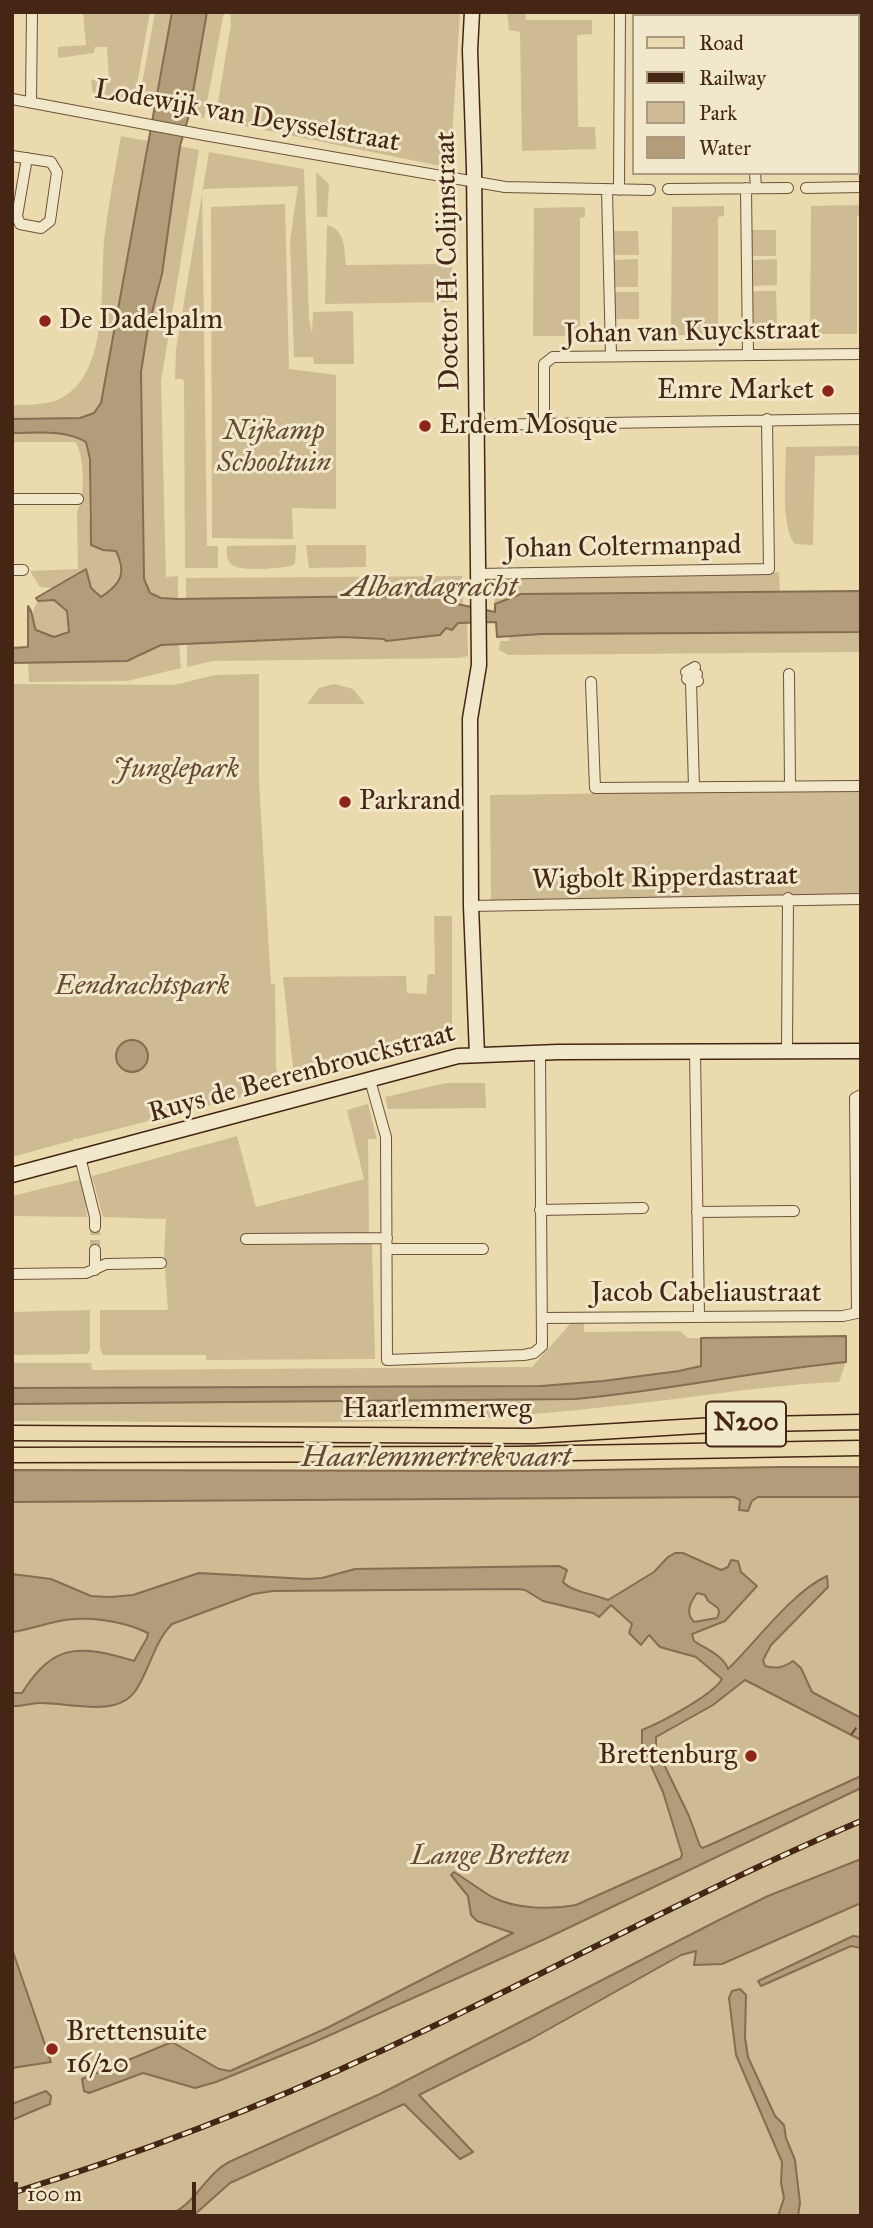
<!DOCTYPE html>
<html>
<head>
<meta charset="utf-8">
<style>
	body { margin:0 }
	#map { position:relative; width:873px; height:2228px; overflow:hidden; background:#eadaad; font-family:"IM FELL Great Primer",serif }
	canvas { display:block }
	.frame { position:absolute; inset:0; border:14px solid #452514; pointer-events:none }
	.legend { position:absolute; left:632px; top:14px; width:228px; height:161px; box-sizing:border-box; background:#f1e7ca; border:2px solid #ac9981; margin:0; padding:9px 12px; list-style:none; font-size:21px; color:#452514 }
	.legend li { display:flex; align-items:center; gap:14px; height:35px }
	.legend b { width:35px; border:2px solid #ac9981 }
	.scale { position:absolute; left:14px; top:2182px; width:182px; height:32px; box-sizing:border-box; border:4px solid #452514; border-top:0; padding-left:9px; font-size:21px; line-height:24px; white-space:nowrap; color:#452514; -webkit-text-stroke:5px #f1e7ca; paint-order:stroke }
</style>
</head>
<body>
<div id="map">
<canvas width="873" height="2228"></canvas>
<div class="frame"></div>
<ul class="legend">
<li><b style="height:9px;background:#eadaad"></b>Road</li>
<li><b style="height:9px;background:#452514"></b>Railway</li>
<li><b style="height:19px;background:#cebb93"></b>Park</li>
<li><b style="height:19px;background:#b29c79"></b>Water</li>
</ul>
<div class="scale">100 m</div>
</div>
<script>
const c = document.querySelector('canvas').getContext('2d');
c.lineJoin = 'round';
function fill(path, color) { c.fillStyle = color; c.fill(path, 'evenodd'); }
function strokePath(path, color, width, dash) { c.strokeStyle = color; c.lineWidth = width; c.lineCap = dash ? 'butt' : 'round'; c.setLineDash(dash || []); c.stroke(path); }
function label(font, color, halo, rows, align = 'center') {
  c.font = font + ' "IM FELL Great Primer",serif'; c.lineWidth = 6; c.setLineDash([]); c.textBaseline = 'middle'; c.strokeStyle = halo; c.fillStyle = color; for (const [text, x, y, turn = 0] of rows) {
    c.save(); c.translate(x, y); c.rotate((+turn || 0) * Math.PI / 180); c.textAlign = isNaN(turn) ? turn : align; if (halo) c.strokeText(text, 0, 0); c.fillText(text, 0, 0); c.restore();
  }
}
fill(new Path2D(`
	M83 12H150L134 101 93 93 91 80 109 78 107 47H95L94 53 58 58V47L86 45Z
	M155 12H172L153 109 138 106Z
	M207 12H224L204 118 189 115Z
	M230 12H460L450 168 215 120 231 24Z
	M507 12H525L526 20H592V34L577 35 578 127H595L596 149 522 151 520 32 509 30Z
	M121 136 148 141 101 403 94 413 80 418 12 419V405C26 405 41 405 55 401 110 380 100 288 104 241 108 206 115 171 121 136Z
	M180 146 199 150 161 381 166 577 178 576V599C163 598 150 599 144 583L141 372 148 328 162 274Z
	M209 152 304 169 309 318 312 334 313 312 353 311 354 364H314L313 357H294L290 241 298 186 202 189 207 546H218V568H185L184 382 183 379H175L176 350Z
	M316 172 329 184 327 217H317Z
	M285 204 289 369 336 375V509L292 508 293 539 212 538 211 207Z
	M861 205V215L857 216V334H810L811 206Z
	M724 206V216L718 217V335H671L672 207Z
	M585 207V217L580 218V336H533L534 208Z
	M327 225C346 230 344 250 346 265L452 264 453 302 325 304Z
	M751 230H776V256H752Z
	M614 231H638L639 255H614Z
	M638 259V287H613V260Z
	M777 259V285L752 286V260Z
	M753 291H776L777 325 753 326Z
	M614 292H639V319H615Z
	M12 433C36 433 65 429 86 442L90 459 89 521 103 550H116C128 573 121 585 101 597L91 588 86 569 54 588 40 587 30 571 78 569 77 512C85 498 85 454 75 442H12Z
	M861 446V455L815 456 813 545 795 544C780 528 786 469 786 447Z
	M296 545 295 564 291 566C278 568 238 573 230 563 226 558 227 552 227 546Z
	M306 545H366V567L309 568Z
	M779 572 780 591 521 594 495 604 491 576Z
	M459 576H462L463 604H457L451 595 186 599V578Z
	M54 600 67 611 69 632 54 637 36 630C31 618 31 612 38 601Z
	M467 621 468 656 459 658 213 661 187 667V644L342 637 385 639Z
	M861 632V652L508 655 499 650 500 641H509V637L542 634Z
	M179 644 181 668 127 681 29 682 28 662 127 661 139 657 154 646Z
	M259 674V781L271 984H275L276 1068 281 1087 78 1139 74 1138V1140L12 1157V684L174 685 215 675Z
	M334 684 353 689 365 704H307L319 688Z
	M861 790V896L491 900 490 795Z
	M434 916H452V1036L294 1076 283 977 406 976 407 993 426 994 428 974H435Z
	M446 1083H485L486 1108 388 1109 385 1097Z
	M368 1104 377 1139H368L369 1234 278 1233 274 1245 372 1243 375 1359 206 1360V1355H103L100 1348V1310H168L164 1255 166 1219 103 1217 92 1176 237 1136 256 1207 364 1179 347 1110Z
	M82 1179 87 1217 12 1216V1196Z
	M90 1310V1350L87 1354 12 1355V1312Z
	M584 1323V1332L680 1331 688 1338H701V1366C649 1377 594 1384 541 1386L12 1388V1363H91L92 1370 532 1367 570 1324Z
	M846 1362 839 1382C784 1384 730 1392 675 1399 610 1407 545 1414 480 1418 324 1426 168 1421 12 1421V1404L575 1399C666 1391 755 1371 846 1362Z
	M577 1497H734L740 1500V1505L748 1511 752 1501 758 1497H861V2216H12V2120L50 2104 38 2093 12 2104V2068L50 2062 12 1949V1502L322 1501Z`), '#cebb93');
const water = new Path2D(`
	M172 12H207L189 115 180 146 162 274 148 328 141 372 144 579 150 593 161 598 178 599 451 595 457 604 495 612V604L521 594 861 591V632L542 634 497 637 496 622 458 623 452 630 446 628 440 635 386 641 384 639 342 637 161 645 127 661 12 663V648L28 647V606C34 613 32 622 36 630L54 637 69 632 67 611 54 600 38 601 36 598 86 569 91 588 101 597C121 584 127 573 116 551L103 550 91 545 90 459 86 442C65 429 36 433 12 433V419L80 418 94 413 101 403Z
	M116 1056a16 16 0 1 1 32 0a16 16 0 1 1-32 0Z
	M846 1336V1362C755 1371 666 1391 575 1399L12 1404V1388L541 1386 603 1381 679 1371 701 1366V1338Z
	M782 1467H861V1497H758L752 1501 748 1511 739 1510 740 1500 734 1497 12 1502V1470L529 1471Z
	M675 1553H683L721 1570 728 1567 731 1560 738 1561 741 1572 757 1586 725 1621 692 1634 694 1641C706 1649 724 1656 728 1669 756 1642 792 1592 827 1576L828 1587 771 1645 763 1660 765 1666C776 1669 783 1668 793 1661L801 1668 812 1692 861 1718V1740L745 1680 713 1705 656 1737V1748L689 1816 700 1846 703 1848 861 1776V1788L545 1939 310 2044 216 2082 195 2088 143 2073 89 2093 84 2091 82 2079 172 2042 219 2069 230 2071 327 2028 513 1933 477 1921 471 1915 468 1896 451 1875 454 1872C467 1880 479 1889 492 1897 516 1909 550 1910 576 1905L681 1858 682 1854 663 1792 642 1746V1730C660 1723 713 1695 722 1679L696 1657 660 1647 649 1635 641 1645 629 1633 632 1624 611 1605 599 1617 593 1613 543 1601 525 1590 518 1589 273 1591 253 1594 172 1624C154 1642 150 1669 136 1690 117 1719 67 1702 39 1703 30 1703 21 1707 12 1706V1693H22C54 1642 80 1645 134 1661L147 1638 148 1633C121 1620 84 1615 55 1622 41 1625 27 1630 12 1632V1574L51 1579 91 1596 110 1597 133 1595 199 1573 307 1579 322 1578 355 1569 559 1566 567 1570 563 1582C572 1592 594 1594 608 1600L654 1572 668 1557ZM697 1593 705 1595 708 1601 718 1608 719 1613 717 1618 694 1622C685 1613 690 1603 697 1593Z
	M861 1859V1903L722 1964 694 1965 696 1951 681 1955 531 2039 419 2095 473 2152 460 2159 404 2104 230 2183 193 2216H164C193 2210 204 2175 229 2162L380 2094 719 1920 768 1896Z
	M853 1936 861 1937V1948L851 1946 761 1986 758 1981Z
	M12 1949 51 2062 12 2068Z
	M740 1989 746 1995 745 2037 748 2057 775 2116 784 2125 786 2138 795 2160 800 2203 798 2216H778L784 2198 781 2183 782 2162 736 2055 729 1998 732 1991Z
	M46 2091 51 2096 50 2104 12 2120V2104Z`);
fill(water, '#b29c79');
strokePath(water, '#866c51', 2);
strokePath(new Path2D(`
	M851 1735 861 1721`), '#664932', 2, [9, 7]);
strokePath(new Path2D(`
	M95 1250V1227`), '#c9b68e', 10, [10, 5]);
const street = new Path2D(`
	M12 99 204 135 505 187 650 190
	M31 102 32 12
	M12 156 51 162 57 172 50 221 41 228 20 224 17 216 27 158
	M755 173 756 188
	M746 188 748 355
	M806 188 861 187
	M668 189 788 188
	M607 190 611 355
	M619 190 620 12
	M544 424V364L553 357 861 354
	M476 425 861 419
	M12 499H78
	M12 570H23
	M478 574 769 569 767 419
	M789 674 790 786
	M591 682 595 788 861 786
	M694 787 691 682 698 681 687 679 697 674 686 672 695 667
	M471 906 861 899
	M787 1051 788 898
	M695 1052 699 1317
	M370 1080 386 1137 387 1360 524 1355 534 1353 542 1346 540 1053
	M80 1157 95 1217V1227
	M540 1210 643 1208
	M697 1212 794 1211
	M246 1239 387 1238
	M387 1249H483
	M95 1250V1270
	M12 1274 86 1273 106 1264 161 1263
	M543 1318 843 1316 857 1313 855 1098 861 1095`);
const secondary = new Path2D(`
	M472 12 470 50 474 167 479 665 470 719 471 906 477 1055
	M12 1175 458 1056 558 1052 861 1051`);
const primary = new Path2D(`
	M12 1433 533 1436 714 1425 861 1422
	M12 1455 516 1454 861 1448`);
strokePath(street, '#6e523a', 12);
strokePath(secondary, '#452514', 17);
strokePath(primary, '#452514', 17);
strokePath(street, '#f1e7ca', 10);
strokePath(secondary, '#f1e7ca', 14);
strokePath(primary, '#eadaad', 14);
const rail = new Path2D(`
	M12 2193C139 2154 263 2106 383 2050 543 1976 698 1890 861 1821`);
strokePath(rail, '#452514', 6);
strokePath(rail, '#f1e7ca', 3.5, [10]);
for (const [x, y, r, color] of [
	[45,321,7,"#8f2418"],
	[828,391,7,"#8f2418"],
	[425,426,7,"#8f2418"],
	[345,802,7,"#8f2418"],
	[751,1756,7,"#8f2418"],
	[52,2049,7,"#8f2418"]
]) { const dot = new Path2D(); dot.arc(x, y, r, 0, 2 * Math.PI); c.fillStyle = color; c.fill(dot); strokePath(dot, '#f1e7ca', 2.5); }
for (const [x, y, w] of [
	[746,1424,80]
]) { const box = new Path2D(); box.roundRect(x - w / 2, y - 22.5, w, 45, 5); c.fillStyle = '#f1e7ca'; c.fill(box); strokePath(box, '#452514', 2); }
label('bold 26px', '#452514', null, [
	["N200",746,1424]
]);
label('28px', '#452514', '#f1e7ca', [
	["Lodewijk van Deysselstraat",247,117,10],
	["Doctor H. Colijnstraat",449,261,-91],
	["Johan van Kuyckstraat",692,333,-1],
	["Johan Coltermanpad",623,548,-1],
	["Wigbolt Ripperdastraat",665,879,-1],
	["Ruys de Beerenbrouckstraat",302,1074,-15],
	["Jacob Cabeliaustraat",706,1294],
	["Haarlemmerweg",437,1410]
]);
label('28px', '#452514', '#f1e7ca', [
	["De Dadelpalm",59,321],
	["Emre Market",814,391,"right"],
	["Erdem Mosque",439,426],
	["Parkrand",359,802],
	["Brettenburg",737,1756,"right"],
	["Brettensuite",66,2033],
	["16/20",66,2065]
], 'left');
label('italic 28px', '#674a34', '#f1e7ca', [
	["Nijkamp",274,432],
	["Schooltuin",274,464],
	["Junglepark",176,770],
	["Eendrachtspark",142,987],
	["Lange Bretten",490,1857]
]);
label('italic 30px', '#664932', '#f1e7ca', [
	["Albardagracht",430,589],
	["Haarlemmertrekvaart",436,1459]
]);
</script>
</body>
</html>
